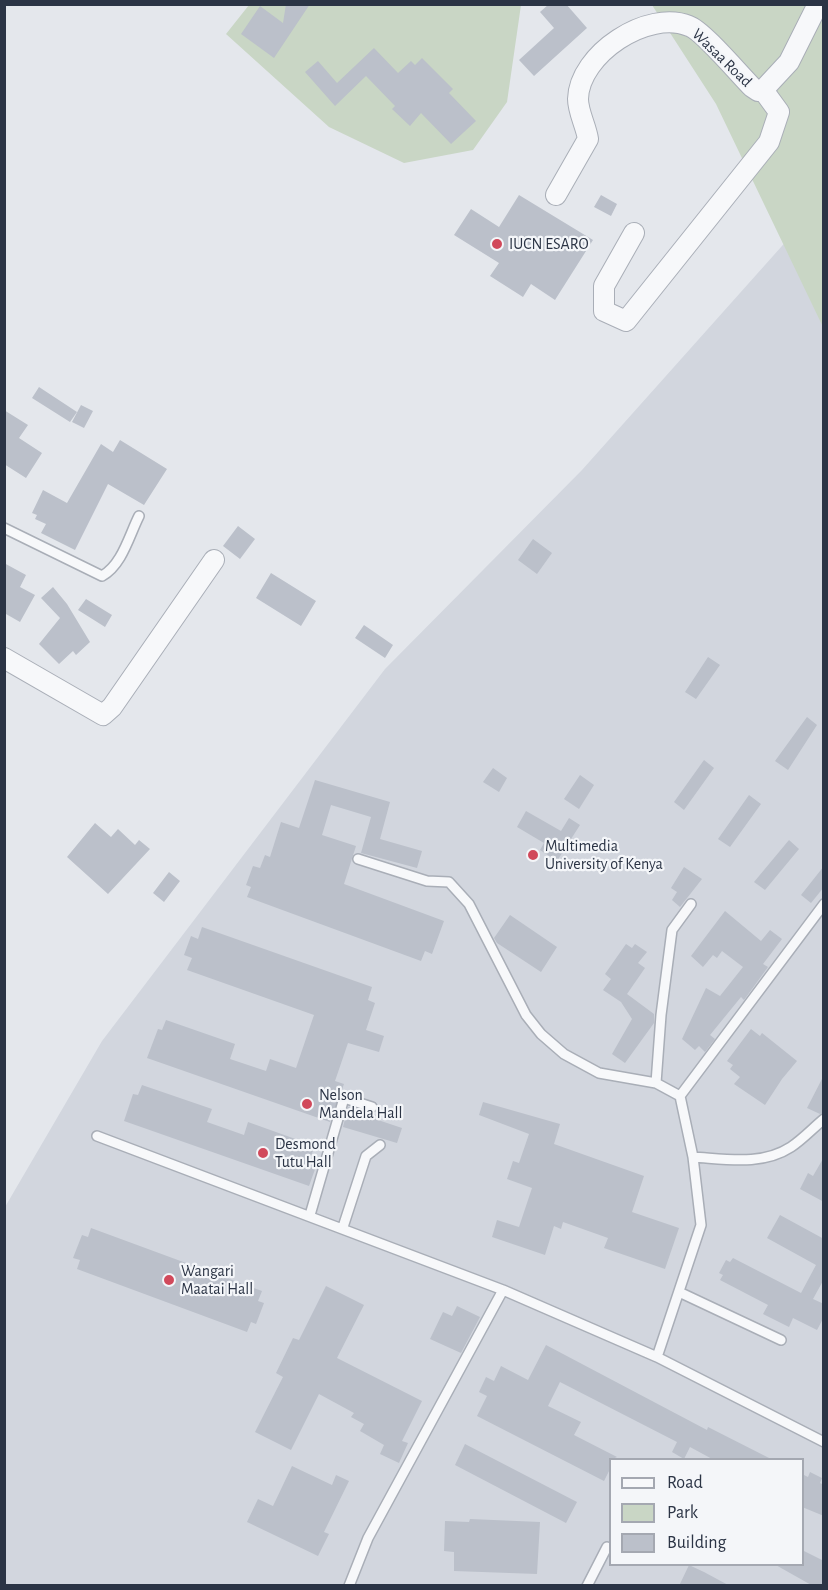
<!DOCTYPE html>
<html>
<head>
<meta charset="utf-8">
<style>
	body { margin:0 }
	#map { position:relative; width:828px; height:1590px; overflow:hidden; background:#e4e7ec; font-family:"Alegreya Sans",sans-serif }
	canvas { display:block }
	.frame { position:absolute; inset:0; border:6px solid #2b3445; pointer-events:none }
	.legend { position:absolute; left:609px; top:1458px; width:195px; height:108px; box-sizing:border-box; background:#f4f6f9; border:2px solid #a4a8b1; margin:0; padding:8px 10px; list-style:none; font-size:18px; color:#2b3445 }
	.legend li { display:flex; align-items:center; gap:12px; height:30px }
	.legend b { width:30px; border:2px solid #a4a8b1 }
</style>
</head>
<body>
<div id="map">
<canvas width="828" height="1590"></canvas>
<div class="frame"></div>
<ul class="legend">
<li><b style="height:8px;background:#f7f8fa"></b>Road</li>
<li><b style="height:16px;background:#c9d6c5"></b>Park</li>
<li><b style="height:16px;background:#bbc0ca"></b>Building</li>
</ul>
</div>
<script>
const c = document.querySelector('canvas').getContext('2d');
c.lineJoin = 'round';
function fill(path, color) { c.fillStyle = color; c.fill(path, 'evenodd'); }
function strokePath(path, color, width, dash) { c.strokeStyle = color; c.lineWidth = width; c.lineCap = dash ? 'butt' : 'round'; c.setLineDash(dash || []); c.stroke(path); }
function label(font, color, halo, rows, align = 'center') {
  c.font = font + ' "Alegreya Sans",sans-serif'; c.lineWidth = 4.5; c.setLineDash([]); c.textBaseline = 'middle'; c.strokeStyle = halo; c.fillStyle = color; for (const [text, x, y, turn = 0] of rows) {
    c.save(); c.translate(x, y); c.rotate((+turn || 0) * Math.PI / 180); c.textAlign = isNaN(turn) ? turn : align; if (halo) c.strokeText(text, 0, 0); c.fillText(text, 0, 0); c.restore();
  }
}
fill(new Path2D(`
	M823 200V1585L5 1586V1207L102 1041 385 669 582 470ZM610 1460H802V1564H610Z`), '#d2d6de');
fill(new Path2D(`
	M249 5H521L507 102 473 150 404 163 329 127 226 34Z
	M652 5H823V327L716 104Z`), '#c9d6c5');
fill(new Path2D(`
	M286 4H310L274 58 241 34 260 6 283 23Z
	M549 4H566L587 28 534 76 519 60 554 28 540 12Z
	M374 48 398 73 411 61 415 65 422 58 453 89 449 93 476 121 451 144 421 113 410 126 392 109 395 106 366 76 335 106 305 72 318 61 337 83Z
	M519 195 593 240 555 300 531 284 523 297 490 276 499 263 454 235 471 209 499 227Z
	M601 195 617 204 611 216 594 207Z
	M39 387 77 412 70 422 32 398Z
	M81 405 93 411 84 428 72 422Z
	M4 410 28 425 19 438 42 453 26 478 4 464Z
	M120 440 167 469 144 505 108 484 75 550 41 533 46 524 35 519 37 515 32 513 43 490 67 503 101 444 113 452Z
	M238 526 255 539 240 559 223 546Z
	M533 539 552 553 537 574 518 560Z
	M4 563 26 575 20 587 35 595 20 622 6 614 4 617Z
	M271 573 316 601 301 626 256 598Z
	M53 587 67 604 90 642 76 655 73 651 59 664 39 644 60 618 41 598Z
	M86 599 112 615 105 627 78 610Z
	M364 625 393 645 385 658 355 638Z
	M708 657 720 665 696 699 685 692Z
	M807 717 817 725 788 770 775 761Z
	M704 760 714 768 684 810 674 802Z
	M493 768 507 778 499 792 483 782Z
	M580 775 594 785 579 809 564 799Z
	M315 780 390 802 380 839 422 851 417 868 361 853 371 817 331 805 322 835 356 846 344 884 444 921 432 954 425 951 421 961 247 897 251 887 246 885 253 866 260 868 265 855 270 857 281 822 299 828Z
	M749 795 761 804 730 847 718 839Z
	M526 811 561 831 569 818 580 825 557 861 540 850 544 843 517 827Z
	M95 823 111 837 118 829 135 845 139 840 150 849 108 894 67 857Z
	M789 840 799 849 765 890 754 882Z
	M824 866V887L811 903 801 895Z
	M684 867 702 879 680 907 672 900 677 892 671 888Z
	M169 872 180 881 164 902 153 893Z
	M725 911 761 941 770 930 782 939 763 964 768 967 744 1000 741 997 710 1035 715 1039 705 1052 699 1046 695 1050 682 1039 706 988 720 996 743 967 722 951 717 958 713 955 703 967 691 956Z
	M510 915 557 947 541 972 497 943 494 938Z
	M202 927 372 987 368 1000 375 1003 366 1030 384 1036 379 1052 348 1043 335 1081 344 1084 330 1122 147 1058 158 1029 162 1030 166 1020 235 1044 230 1059 266 1071 270 1059 296 1068 314 1015 187 970 192 958 184 955 191 936 198 939Z
	M626 944 632 948 635 944 647 952 638 963 645 968 627 994 654 1014V1023L625 1063 612 1054 632 1019 621 1002 603 990 611 979 605 974Z
	M751 1029 760 1036 762 1033 797 1061 782 1079 765 1105 734 1084 740 1077 730 1069 733 1065 727 1061Z
	M824 1075V1112L820 1114 807 1108Z
	M142 1085 212 1109 207 1122 244 1135 248 1122 315 1146 310 1158 318 1161 309 1186 124 1121 133 1094 138 1095Z
	M483 1102 560 1124 554 1144 644 1176 632 1212 679 1228 665 1269 604 1248 608 1238 563 1222 561 1229 554 1226 545 1255 492 1237 497 1220 519 1227 532 1188 507 1179 513 1161 519 1163 529 1134 479 1115Z
	M348 1107 376 1115 375 1119 402 1128 397 1143 343 1127Z
	M824 1157V1202L800 1189 808 1173 813 1176Z
	M780 1215 824 1239V1279L813 1299 824 1304V1317L817 1330 793 1318 789 1327 763 1314 768 1305 720 1280 723 1275 719 1273 726 1260 730 1262 733 1258 801 1293 816 1265 767 1238Z
	M91 1228 262 1291 258 1301 264 1303 256 1324 251 1322 247 1332 77 1269 80 1260 73 1258 82 1235 88 1237Z
	M326 1286 364 1305 337 1358 422 1401 402 1441 408 1443 399 1463 380 1454 384 1445 360 1431 364 1424 351 1417 354 1413 319 1394 291 1450 255 1432 283 1377 276 1373 293 1338 299 1340Z
	M457 1306 480 1317 461 1353 430 1339 443 1312 452 1316Z
	M546 1345 707 1430 708 1427 773 1460H714L690 1447 684 1459 672 1452 677 1442 560 1382 548 1406 581 1422 574 1435 617 1457 610 1460V1469L604 1481 477 1416 487 1396 479 1392 486 1377 494 1381 501 1366 528 1380Z
	M465 1444 577 1502 566 1523 455 1465Z
	M292 1466 332 1485 336 1475 349 1481 324 1532 329 1534 318 1556 247 1522 258 1499 273 1506Z
	M810 1472 822 1478 820 1483 824 1485V1516L802 1507V1474L808 1477Z
	M470 1519 540 1522 537 1574 454 1571V1552L444 1551 445 1521 469 1522Z
	M802 1550 824 1561V1586H813L774 1564H802Z
	M689 1565 704 1572 730 1586H679Z`), '#bbc0ca');
const lane = new Path2D(`
	M4 528 102 576C122 565 129 536 139 516
	M358 859 427 881 449 882 469 904 526 1015 541 1034 564 1054 599 1073 656 1083 680 1096
	M656 1083 661 1015 672 930 691 904
	M97 1136 503 1290 657 1357 824 1442
	M693 1157C726 1159 762 1166 791 1147 803 1139 813 1128 824 1119
	M310 1215 344 1098 372 1107
	M343 1227 366 1156 380 1145
	M679 1292 781 1340
	M657 1357 701 1225 693 1157 680 1096 824 904
	M349 1586 368 1538 503 1290
	M587 1586 607 1547`);
const street = new Path2D(`
	M556 195 588 139C586 126 578 112 578 99 579 54 648 9 689 26 702 30 740 75 752 87L758 91 763 90 789 62 818 4
	M634 233 604 286V311L626 321 769 142 779 112 763 90
	M4 658 103 715 112 707 214 560`);
strokePath(lane, '#a9aeb7', 12);
strokePath(street, '#a9aeb7', 22);
strokePath(lane, '#f7f8fa', 9);
strokePath(street, '#f7f8fa', 20);
for (const [x, y, r, color] of [
	[497,244,6,"#d1495b"],
	[533,855,6,"#d1495b"],
	[307,1104,6,"#d1495b"],
	[263,1153,6,"#d1495b"],
	[169,1280,6,"#d1495b"]
]) { const dot = new Path2D(); dot.arc(x, y, r, 0, 2 * Math.PI); c.fillStyle = color; c.fill(dot); strokePath(dot, '#f4f6f9', 2); }
label('16px', '#2b3445', '#f4f6f9', [
	["Wasaa Road",722,58,44]
]);
label('16px', '#2b3445', '#f4f6f9', [
	["IUCN ESARO",509,244],
	["Multimedia",545,846],
	["University of Kenya",545,864],
	["Nelson",319,1095],
	["Mandela Hall",319,1113],
	["Desmond",275,1144],
	["Tutu Hall",275,1162],
	["Wangari",181,1271],
	["Maatai Hall",181,1289]
], 'left');
</script>
</body>
</html>
